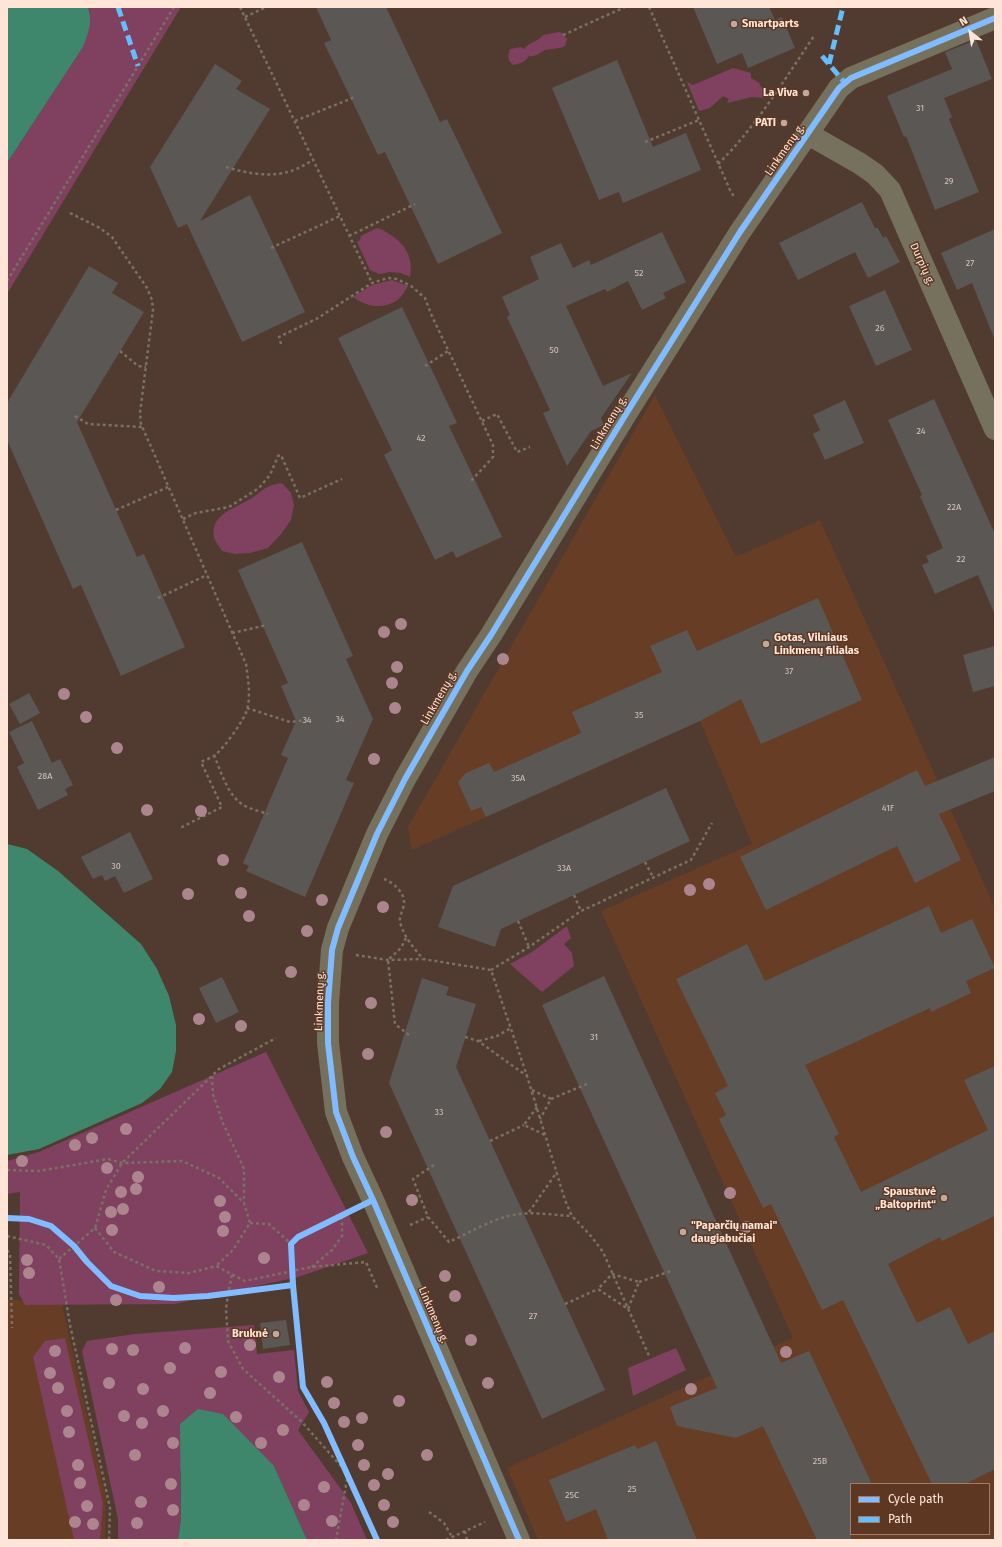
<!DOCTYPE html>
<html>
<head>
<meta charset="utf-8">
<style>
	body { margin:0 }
	#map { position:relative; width:1002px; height:1547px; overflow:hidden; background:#513b30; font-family:"Fira Sans",sans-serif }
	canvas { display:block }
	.frame { position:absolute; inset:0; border:8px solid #fee5d8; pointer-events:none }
	.legend { position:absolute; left:850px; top:1483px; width:140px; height:52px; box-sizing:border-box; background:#5e3723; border:1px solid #9e7d6b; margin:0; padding:5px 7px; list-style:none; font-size:12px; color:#fee5d8 }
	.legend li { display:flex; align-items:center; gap:8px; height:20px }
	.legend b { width:20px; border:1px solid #9e7d6b }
	.north { position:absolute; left:950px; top:12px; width:40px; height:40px; -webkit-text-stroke:3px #5e3723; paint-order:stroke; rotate:329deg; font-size:11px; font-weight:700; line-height:16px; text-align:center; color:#fee5d8 }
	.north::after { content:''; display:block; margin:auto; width:14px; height:18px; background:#fee5d8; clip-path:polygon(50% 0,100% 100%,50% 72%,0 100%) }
</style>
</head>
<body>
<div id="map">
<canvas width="1002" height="1547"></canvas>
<div class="frame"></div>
<ul class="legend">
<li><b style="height:5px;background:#80bcff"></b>Cycle path</li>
<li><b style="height:5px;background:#66bdfb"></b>Path</li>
</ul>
<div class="north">N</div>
</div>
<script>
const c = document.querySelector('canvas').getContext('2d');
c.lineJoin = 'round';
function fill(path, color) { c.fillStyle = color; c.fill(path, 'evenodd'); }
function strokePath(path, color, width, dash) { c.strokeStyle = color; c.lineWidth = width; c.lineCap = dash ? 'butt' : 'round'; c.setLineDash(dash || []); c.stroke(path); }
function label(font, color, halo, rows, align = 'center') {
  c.font = font + ' "Fira Sans",sans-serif'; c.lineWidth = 3; c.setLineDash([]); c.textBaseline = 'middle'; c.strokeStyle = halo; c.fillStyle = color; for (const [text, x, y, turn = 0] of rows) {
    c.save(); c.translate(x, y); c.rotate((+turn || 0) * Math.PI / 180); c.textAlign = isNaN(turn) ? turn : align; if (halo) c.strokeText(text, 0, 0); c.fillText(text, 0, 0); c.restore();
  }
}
fill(new Path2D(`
	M655 395 736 557 820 520 995 908V1540H538L507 1468 793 1338 601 911 752 844 700 721 412 850 410 841 408 827ZM851 1484H989V1534H851Z
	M7 1299 62 1305 106 1498 105 1540H7Z`), '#673d26');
fill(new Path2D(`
	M88 7H181L7 294V163L83 47 90 12Z
	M559 32 562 33 567 39 565 46C558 50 547 48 543 51 538 54 535 57 529 56 525 62 520 64 513 65 507 60 508 55 510 49L521 47 524 49C529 42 538 42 543 35Z
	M733 68 751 73V78L759 83 765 93 763 98 752 97 727 103 729 99 723 96 710 108 699 111 687 82 693 85Z
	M377 228C382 229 385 231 389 234 405 243 414 258 410 277L401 273 390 272 379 274 370 270 357 242 360 240 361 236Z
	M392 280 408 286C405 291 401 298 396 301 382 310 365 306 353 297L372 285Z
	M282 483 291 493 294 505 291 520 281 534 268 548 250 553 235 554 222 551C220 547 215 542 214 537 210 513 237 508 252 498 265 489 264 486 282 483Z
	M567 926 571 938 564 944 572 953 574 966 542 992 510 964 532 952Z
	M266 1052 368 1253 298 1277 175 1304 25 1305 19 1294 20 1192 7 1194V1161L39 1152Z
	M254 1325 257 1354 294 1350 298 1391 309 1412 298 1430 351 1503 367 1540H307L274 1466 180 1471 181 1519 178 1540H118V1519L82 1351 87 1341 135 1334Z
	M65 1338 103 1504 100 1540H74L33 1357 45 1341Z
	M676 1348 686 1370 633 1396 628 1368Z`), '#804060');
fill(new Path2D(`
	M7 7H88C93 21 88 34 83 47L7 163Z
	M7 844 27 849 58 871 141 944 157 969 169 996 176 1025V1051L172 1072 160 1089 142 1103 39 1149 7 1155Z
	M198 1409 223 1414 274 1466 307 1540H178L181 1519 180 1424Z`), '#3f876c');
fill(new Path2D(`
	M316 7H386L440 122 447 119 502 233 438 264 385 152 378 155 354 105 324 43 331 40Z
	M693 7H769L775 20 782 17 795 48 748 68 742 53 717 64Z
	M976 40 992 79 944 98 952 117 949 119 979 192 935 210 906 136 904 137 887 96 952 69 945 52Z
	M617 60 653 147 686 133 701 170 623 203 619 192 599 200 552 88Z
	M215 64 242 81 236 89 270 109 200 221 250 195 305 312 242 342 187 224 178 228 150 167Z
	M862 202 875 228H878L883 238 886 236 900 262 868 278 855 252 798 280 779 243Z
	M995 229V337L994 338 972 283 957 290 941 253Z
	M662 232 686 282 663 293 666 298 642 310 628 281 607 292 605 289 566 306 603 386 632 373 601 418 604 425 591 431 567 466 543 413 550 410 507 317 510 315 502 297 539 279 530 257 561 243 573 268 589 260 591 265Z
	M89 266 118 283 112 293 144 312 77 422 137 557 144 554 185 647 121 676 81 585 73 589 7 440V403Z
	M885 290 912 350 876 366 849 306Z
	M402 307 457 423 449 426 502 537 456 558 453 551 435 560 384 455 392 450 338 338Z
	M934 399 995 534V615L978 575 935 594 922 565 929 562 926 556 943 548 920 496 922 495 888 420Z
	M845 400 864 443 825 460 813 434 820 430 813 415Z
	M302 542 353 656 346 659 373 719 346 780 354 783 305 897 246 871 249 866 243 863 288 758 281 755 296 721 281 686 288 683 238 570Z
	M818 598 862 700 761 744 741 699 700 721 486 817 481 807 471 811 458 782 466 773 489 763 494 772 581 733 572 712 662 672 650 646 687 630 697 651Z
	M995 646V686L973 692 963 655Z
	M29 693 40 713 20 724 9 704Z
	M32 721 52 763 60 759 73 785 65 789 68 795 38 810 17 767 24 763 9 732Z
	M995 757V791L939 814 961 860 915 883 897 846 766 910 740 857 917 770 925 786Z
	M666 788 690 841 501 929 495 947 438 927 453 886Z
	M130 832 153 879 124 893 115 876 105 881 102 875 93 879 81 857Z
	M929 906 941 933 972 919 995 968 966 981 971 993 931 1012 930 1008 805 1065 839 1134 834 1137 861 1192 988 1130 964 1080 995 1066V1216L942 1241 940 1237 888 1264 917 1323 950 1307 968 1344 995 1331V1469L965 1484H932L843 1300 822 1310 771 1204 763 1208 719 1119 726 1115 715 1093 728 1086 676 979 747 944 765 981Z
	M604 976 781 1363 809 1351 872 1484H851V1540H817L763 1426 736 1438 677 1426 670 1407 717 1388 542 1005Z
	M222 977 239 1012 216 1023 199 988Z
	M422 978 449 987 446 995 476 1004 456 1067 605 1390 542 1419 389 1083Z
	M286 1320 290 1345 263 1349 260 1323Z
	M656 1441 697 1540H608L596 1509 566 1522 549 1480 635 1445 637 1449Z`), '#5a5755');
strokePath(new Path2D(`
	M240 7 372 283
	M649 7 730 190 734 197
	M245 17 266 7
	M563 35 625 7
	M295 121 355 97
	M645 142 699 120
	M718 164C756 127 784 80 814 36
	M226 167C246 173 269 178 291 171 298 169 306 164 313 160
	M70 213 100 228 112 237 147 288 152 300 153 310 140 413 141 424 246 664C248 679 251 695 247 710 243 722 224 748 215 755 211 758 205 760 201 762L222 807 180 828
	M349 236 415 204
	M271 248 340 216
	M7 281 174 7
	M281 344 279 337 318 318 372 283 388 278 397 279 411 286 425 298 431 314 493 445V457L471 481
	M120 351 138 366 146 367
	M425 366 448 351
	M75 416 88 424 142 427
	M482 421 497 414 517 452 530 447
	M116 510 168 487
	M183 519 196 513 229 507 259 488 270 475 278 456 281 455 300 498 342 479
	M158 598 207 575
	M232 633 267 625
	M247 708 290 722 307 720
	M214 755C222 774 228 798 247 807 254 810 262 812 268 814
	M645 862 653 877
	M384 879C394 883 405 893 404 904 403 910 399 917 400 922 404 937 413 947 423 959L491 970 527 1076 565 1200 572 1216 591 1236 603 1252 650 1358
	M574 895 581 911
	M518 921 529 947
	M406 938 401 948 388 960 395 1024 409 1035
	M356 955 388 960 422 959
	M491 970 529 947 581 911 691 860 712 823
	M465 1037 478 1041 527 1076
	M479 1041 497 1036 511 1028
	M212 1076 213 1094 223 1123 244 1169V1202
	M532 1090 551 1099 540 1119
	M551 1099 587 1084
	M537 1107 524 1125 545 1135
	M490 1141 524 1125
	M434 1165 413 1179 428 1217 449 1242C471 1232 495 1217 519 1214 536 1212 554 1215 572 1216
	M7 1170 39 1171 108 1159 122 1163 182 1161 219 1178 244 1203 250 1223 233 1250 216 1266
	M529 1212 557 1172
	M250 1223 269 1224 291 1244
	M410 1225 428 1217
	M95 1228 114 1252 156 1271 189 1273 216 1266 245 1281 311 1267 366 1262 378 1290
	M7 1236 46 1245 59 1259 70 1325 110 1508 109 1540
	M7 1250 10 1254 12 1328
	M59 1259 95 1228 106 1190 122 1163 219 1069 276 1038
	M312 1267 332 1250 342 1236V1215
	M612 1274 639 1282 628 1309 598 1289Z
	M232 1275 228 1294 226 1309 228 1341 243 1369 301 1421 348 1474 336 1540
	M639 1282 671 1271
	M565 1304 598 1289
	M429 1512 444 1523 452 1537
	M465 1531 467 1540
	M446 1540 485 1522`), '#797161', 2.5, [3, 3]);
strokePath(new Path2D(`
	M808 134 859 163 875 174 890 190 995 429
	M519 1540 373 1200 353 1157 336 1112 328 1043V1003L332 950 338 928 377 834 405 779 467 671 491 635 626 414 740 232 839 88 851 78 995 18`), '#76715c', 22);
strokePath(new Path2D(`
	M118 7 138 66
	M822 56 845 83
	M829 64 843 7`), '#66bdfb', 5, [10, 5]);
strokePath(new Path2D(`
	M7 1218 29 1219 51 1226 74 1246 87 1262 111 1286 140 1296 174 1298 208 1296 293 1285 303 1387 324 1423 377 1540
	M293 1285 291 1244 298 1237 373 1200
	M519 1540 373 1200 353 1157 336 1112 328 1043V1003L332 950 338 928 377 834 405 779 467 671 491 635 626 414 740 232 839 88 851 78 995 18`), '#80bcff', 6);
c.fillStyle = '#ad858f';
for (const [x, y] of [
	[401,624],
	[384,632],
	[503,659],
	[397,667],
	[392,683],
	[64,694],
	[395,708],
	[86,717],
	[117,748],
	[374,759],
	[147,810],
	[201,811],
	[223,860],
	[709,884],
	[690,890],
	[241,893],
	[188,894],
	[322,900],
	[383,907],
	[249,916],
	[307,931],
	[291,972],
	[371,1003],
	[199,1019],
	[241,1026],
	[368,1054],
	[126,1129],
	[386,1132],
	[92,1138],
	[75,1145],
	[22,1161],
	[107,1168],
	[138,1177],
	[136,1189],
	[121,1192],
	[730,1193],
	[412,1200],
	[220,1201],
	[123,1209],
	[111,1212],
	[225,1217],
	[746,1227],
	[112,1230],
	[223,1231],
	[264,1258],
	[27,1260],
	[29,1273],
	[445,1276],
	[159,1287],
	[455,1296],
	[116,1300],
	[471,1340],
	[250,1345],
	[185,1348],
	[112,1349],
	[133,1350],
	[55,1351],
	[786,1352],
	[170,1368],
	[221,1372],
	[50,1373],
	[279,1377],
	[327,1382],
	[109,1383],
	[488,1383],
	[58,1388],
	[143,1389],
	[691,1389],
	[210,1393],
	[399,1401],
	[334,1403],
	[67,1411],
	[163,1411],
	[124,1416],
	[236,1417],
	[362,1418],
	[344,1422],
	[142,1423],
	[283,1430],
	[69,1432],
	[173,1443],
	[261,1443],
	[358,1445],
	[135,1455],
	[427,1455],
	[78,1465],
	[364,1465],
	[388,1474],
	[80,1483],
	[171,1484],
	[374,1485],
	[324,1487],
	[141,1502],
	[304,1505],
	[384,1505],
	[87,1506],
	[173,1510],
	[332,1521],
	[75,1522],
	[393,1522],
	[137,1523],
	[93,1524]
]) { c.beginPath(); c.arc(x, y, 6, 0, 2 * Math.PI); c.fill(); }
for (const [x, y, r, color] of [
	[734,24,4,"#c1aa9d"],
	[806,93,4,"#c1aa9d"],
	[784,123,4,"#c1aa9d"],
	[766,644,4,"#c1aa9d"],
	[944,1198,4,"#c1aa9d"],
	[683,1232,4,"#c1aa9d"],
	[276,1334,4,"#c1aa9d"]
]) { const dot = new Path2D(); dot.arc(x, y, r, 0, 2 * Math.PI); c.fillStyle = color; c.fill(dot); strokePath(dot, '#5e3723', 1.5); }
label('9px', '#d5c2b7', null, [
	["31",920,108],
	["29",949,181],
	["27",970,263],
	["52",639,273],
	["26",880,328],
	["50",554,350],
	["24",921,431],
	["42",421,438],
	["22A",954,507],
	["22",961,559],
	["37",789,671],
	["35",639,715],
	["34",340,719],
	["34",307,720],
	["28A",45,776],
	["35A",518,778],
	["41F",888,808],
	["30",116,866],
	["33A",564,868],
	["31",594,1037],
	["33",439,1112],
	["27",533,1316],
	["25B",820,1461],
	["25",632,1489],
	["25C",572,1495]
]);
label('bold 11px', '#fee5d8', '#5e3723', [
	["Smartparts",742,24,"left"],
	["La Viva",798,93],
	["PATI",776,123],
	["Gotas, Vilniaus",774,638,"left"],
	["Linkmenų filialas",774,651,"left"],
	["Spaustuvė",936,1192],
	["„Baltoprint“",936,1205],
	["\"Paparčių namai\"",691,1226,"left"],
	["daugiabučiai",691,1239,"left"],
	["Bruknė",268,1334]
], 'right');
label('11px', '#fee5d8', '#5e3723', [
	["Linkmenų g.",785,150,-55],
	["Durpių g.",922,264,66],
	["Linkmenų g.",609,423,-59],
	["Linkmenų g.",439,698,-60],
	["Linkmenų g.",320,1001,-88],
	["Linkmenų g.",433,1315,67]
]);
</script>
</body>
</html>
